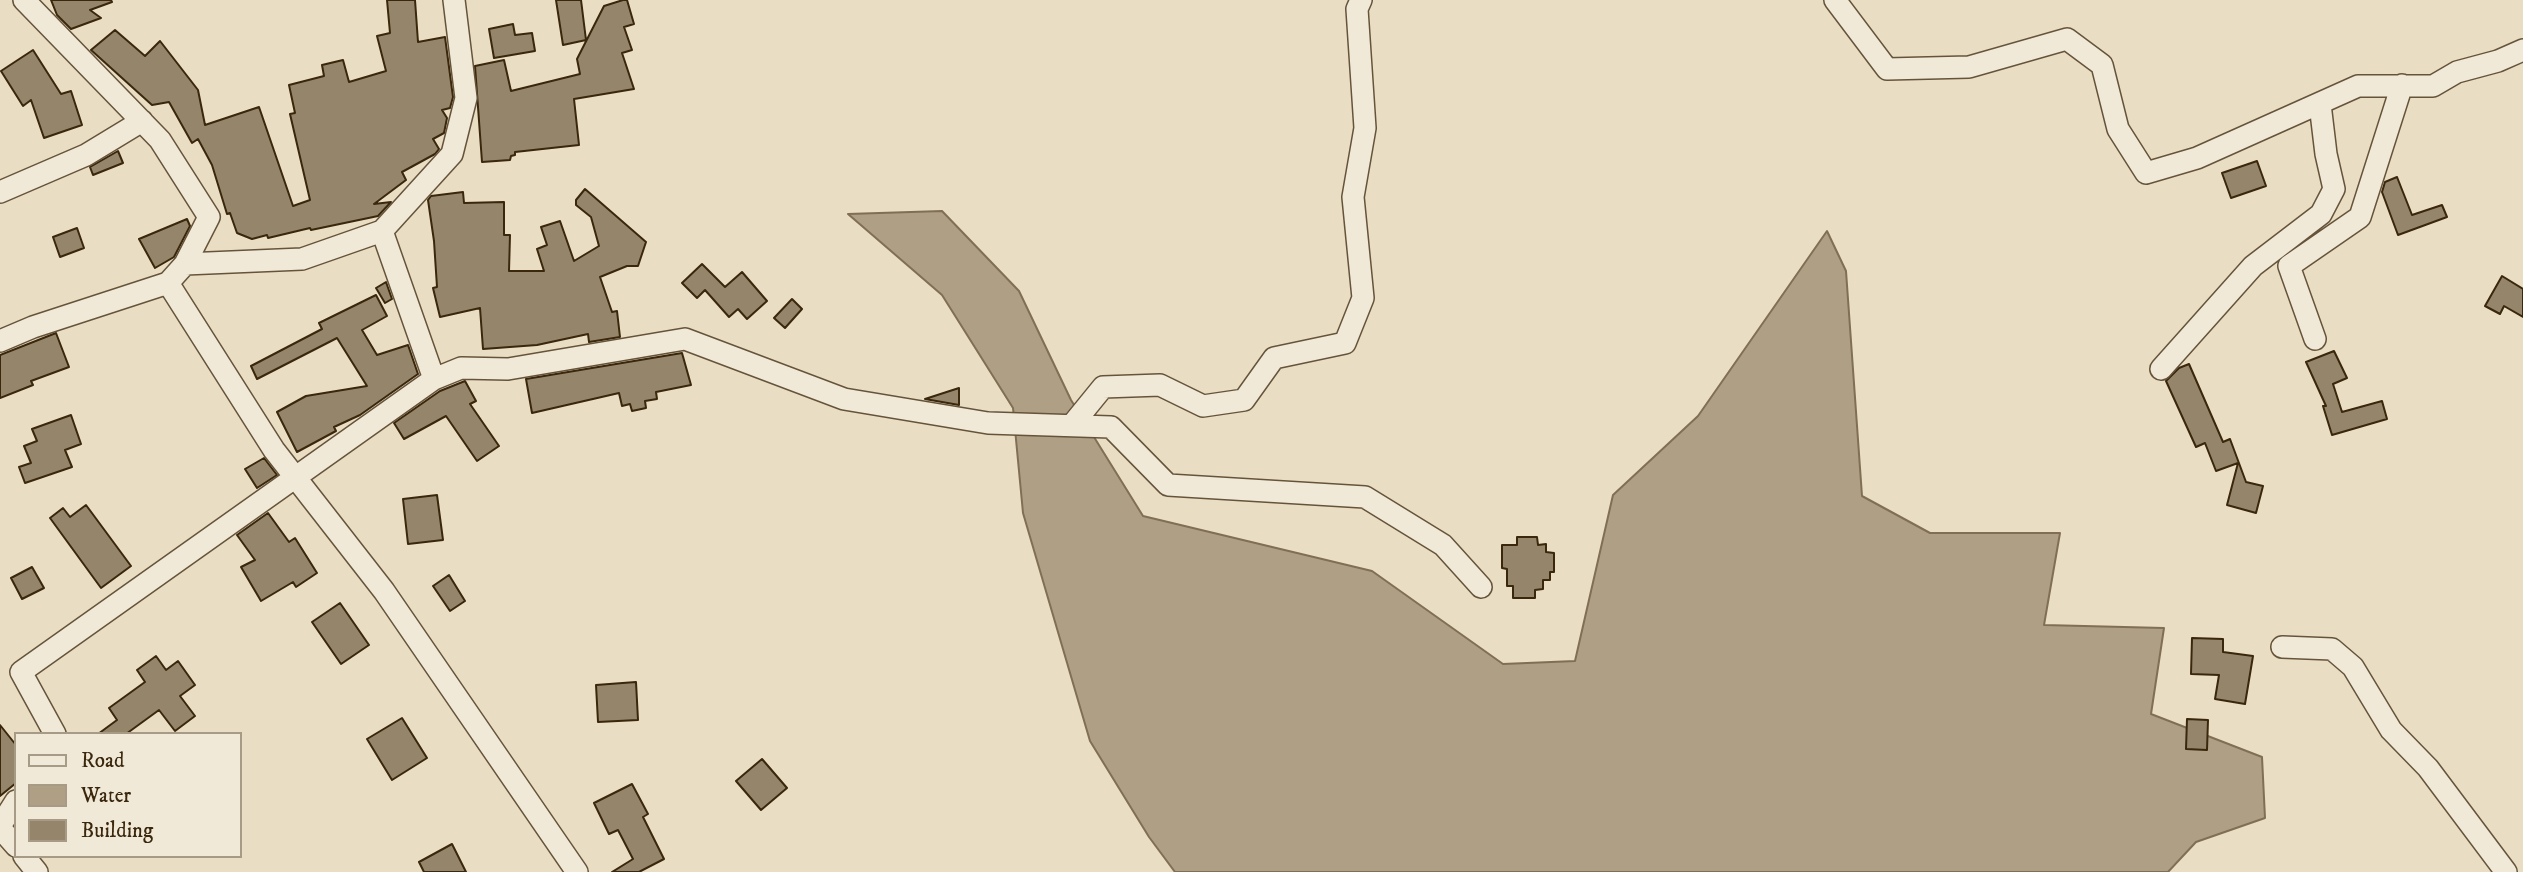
<!DOCTYPE html>
<html>
<head>
<meta charset="utf-8">
<style>
	body { margin:0 }
	#map { position:relative; width:2523px; height:872px; overflow:hidden; background:#e9ddc3; font-family:"IM FELL DW Pica",serif }
	canvas { display:block }
	.legend { position:absolute; left:14px; top:732px; width:228px; height:126px; box-sizing:border-box; background:#f1e9d8; border:2px solid #a89b86; margin:0; padding:9px 12px; list-style:none; font-size:21px; color:#3a270c }
	.legend li { display:flex; align-items:center; gap:14px; height:35px }
	.legend b { width:35px; border:2px solid #a89b86 }
</style>
</head>
<body>
<div id="map">
<canvas width="2523" height="872"></canvas>
<ul class="legend">
<li><b style="height:9px;background:#f1e9d8"></b>Road</li>
<li><b style="height:19px;background:#ae9f85"></b>Water</li>
<li><b style="height:19px;background:#95866b"></b>Building</li>
</ul>
</div>
<script>
const c = document.querySelector('canvas').getContext('2d');
c.lineJoin = 'round';
function fill(path, color) { c.fillStyle = color; c.fill(path, 'evenodd'); }
function strokePath(path, color, width, dash) { c.strokeStyle = color; c.lineWidth = width; c.lineCap = dash ? 'butt' : 'round'; c.setLineDash(dash || []); c.stroke(path); }
const water = new Path2D(`
	M942 211 1019 291 1071 400 1143 516 1372 571 1503 664 1575 661 1613 495 1698 416 1827 231 1846 271 1862 496 1930 533H2060L2044 625 2164 628 2151 714 2262 757 2265 818 2196 842 2168 872H1175L1149 837 1090 741 1023 513 1013 408 942 295 848 214Z`);
fill(water, '#ae9f85');
strokePath(water, '#806f55', 2);
const building = new Path2D(`
	M51 0H111L112 2 90 10 101 18 71 29 57 15Z
	M387 0H415L418 42 445 37 453 97 450 108 442 110 447 118 444 133 433 139 439 149 435 154 402 172 406 180 374 204 391 202 378 216 311 230 310 228 268 238 267 235 252 239 237 233 230 213 227 214 212 165 198 139 192 143 169 102 152 105 91 50 115 30 145 56 160 41 198 90 205 125 259 107 293 206 310 200 290 114 295 113 289 85 324 76 322 65 343 60 349 82 386 71 377 36 390 33Z
	M556 0H581L586 40 563 45Z
	M623 0H627L634 24 624 27 632 50 622 53 634 89 574 99 579 145 515 152V155L511 156 510 160 482 162 475 66 504 60 511 91 580 74 577 59 604 6Z
	M513 24 515 35 532 33 535 51 494 58 489 29Z
	M33 50 61 94 71 91 82 125 44 138 31 100 23 106 1 71Z
	M118 151 123 163 93 175 90 167Z
	M2257 161 2266 186 2231 198 2222 173Z
	M2397 177 2412 215 2442 205 2447 217 2398 235 2382 192 2385 182Z
	M585 189 646 242 638 266H627L600 277 612 312 617 311 620 337 589 342 588 334 537 345 483 349 480 308 440 317 433 288 437 287 434 241 428 200 431 196 463 192 464 203 504 202V235H510L509 271H544L537 249 547 245 541 227 560 221 574 261 599 246 591 217 576 205V200Z
	M187 219 190 226 174 257 155 268 139 239Z
	M77 228 84 248 60 257 53 237Z
	M702 264 725 287 742 272 767 301 747 319 738 309 729 317 705 290 697 298 682 283Z
	M2502 276 2523 289V317L2504 306 2500 314 2485 306Z
	M386 282 392 299 385 303 376 288Z
	M376 295 387 316 362 330 377 355 408 345 418 374 360 415 334 427 336 431 297 452 277 412 306 396 367 386 337 338 257 379 251 366 322 329 319 323Z
	M792 299 802 309 785 328 774 318Z
	M56 333 69 367 31 381 33 385 0 398V355Z
	M2334 351 2347 378 2333 384 2342 412 2382 401 2387 419 2332 435 2323 406H2326L2306 362Z
	M682 353 691 385 656 392 657 399 645 401 646 408 632 411 630 404 622 406 619 393 532 413 526 379Z
	M2189 364 2223 442 2230 439 2246 482 2263 486 2256 513 2227 505 2238 463 2216 471 2205 443 2196 447 2166 381 2179 368Z
	M465 381 476 401 470 404 499 446 477 461 446 416 404 439 394 423 440 391Z
	M959 388V405L925 399Z
	M71 415 81 444 65 450 72 467 25 483 19 467 31 463 24 446 37 441 32 429Z
	M264 458 277 475 257 488 245 469Z
	M437 495 443 540 408 544 403 499Z
	M86 505 131 566 101 588 50 518 63 508 70 517Z
	M268 513 289 542 295 538 317 573 296 587 293 582 261 601 241 567 255 560 237 535Z
	M1517 537H1537L1538 545 1546 544V552L1554 553V572H1550V580H1543V589L1535 590V598H1513V586H1507V569L1502 568V545H1517Z
	M32 567 44 588 22 599 11 578Z
	M449 575 465 601 450 611 433 586Z
	M340 603 369 645 341 664 312 622Z
	M2192 638 2223 639V652L2253 656 2245 704 2215 699 2219 675 2191 674Z
	M156 656 166 670 178 661 195 685 180 696 195 716 175 731 159 710 126 734H98L117 720 109 708 145 682 137 670Z
	M636 682 638 720 598 722 596 685Z
	M402 718 427 758 392 780 367 739Z
	M2187 719 2208 720 2207 750 2186 749Z
	M0 725 16 745V783L0 796Z
	M762 759 787 788 761 810 736 781Z
	M632 784 648 814 643 817 664 859 639 872H612L633 859 618 830 609 834 594 803Z
	M452 844 466 872H424L419 862Z`);
fill(building, '#95866b');
strokePath(building, '#3a270c', 2);
const street = new Path2D(`
	M24 0 160 140 209 217 185 264 168 283
	M1835 0 1887 69 1969 67 2067 39 2102 65 2118 129 2146 173 2197 158 2358 86H2433L2457 72 2498 61 2523 50
	M0 192 86 155 142 121
	M185 264 302 259 382 231
	M2315 339 2289 266 2360 217 2402 85
	M0 341 33 327 168 283 274 450 384 591 577 872
	M2161 369 2253 266 2321 214 2334 189 2326 154 2320 104
	M434 379 382 231 452 154 466 98 454 0
	M1072 425 1103 387 1160 385 1203 406 1244 400 1274 358 1345 343 1363 298 1353 197 1365 128 1357 9 1361 0
	M2282 647 2332 649 2353 667 2391 730 2428 768 2506 872
	M55 734 21 672 434 379 461 368 508 369 685 339 844 399 988 423 1111 427 1168 485 1365 497 1443 545 1481 587
	M0 826 16 801
	M0 828 16 846
	M24 856 37 872`);
strokePath(street, '#66543a', 24);
strokePath(street, '#f1e9d8', 21);
</script>
</body>
</html>
